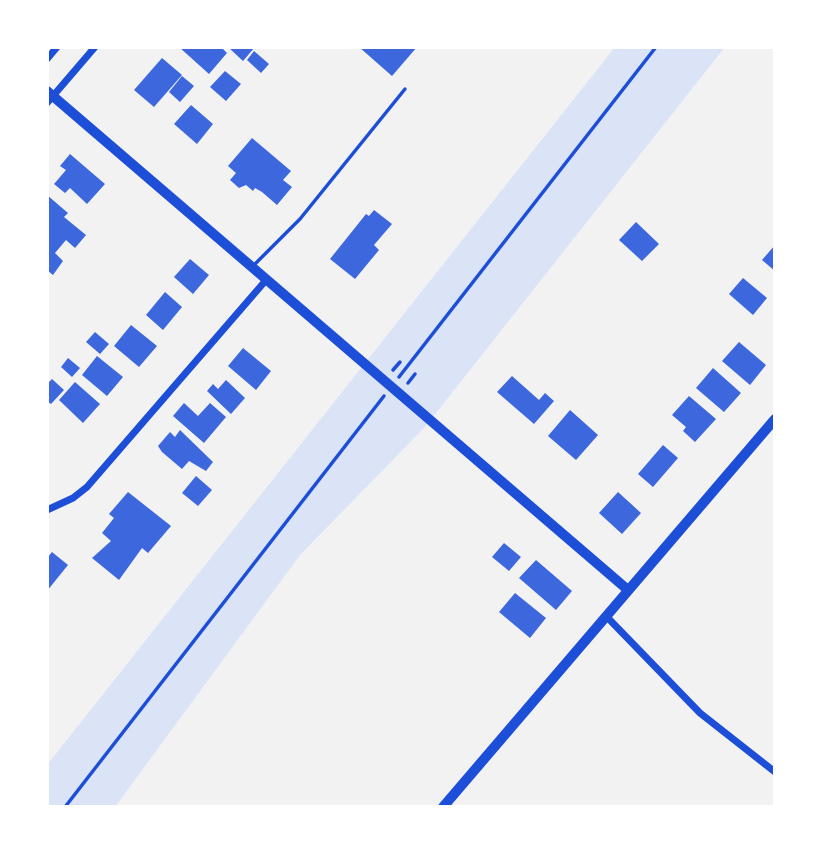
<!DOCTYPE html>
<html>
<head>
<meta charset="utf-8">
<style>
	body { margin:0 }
	#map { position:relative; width:822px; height:854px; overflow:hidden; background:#f2f2f2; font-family:Inter,sans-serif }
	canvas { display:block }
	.frame { position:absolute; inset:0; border:49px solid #fff; pointer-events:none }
</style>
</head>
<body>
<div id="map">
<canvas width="822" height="854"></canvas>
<div class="frame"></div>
</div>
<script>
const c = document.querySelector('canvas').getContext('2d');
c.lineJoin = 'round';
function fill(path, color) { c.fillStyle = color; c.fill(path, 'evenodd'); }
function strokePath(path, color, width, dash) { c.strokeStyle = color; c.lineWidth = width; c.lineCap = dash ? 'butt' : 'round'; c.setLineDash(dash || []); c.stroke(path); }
fill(new Path2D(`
	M615 47H725L425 427 300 555 115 807H47V765Z`), '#dbe4f7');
fill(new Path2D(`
	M179 47H221L227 53 209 74Z
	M228 47H255L243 61Z
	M359 47H417L392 76Z
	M254 51 269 64 261 73 247 60Z
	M162 58 182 75 154 107 134 90Z
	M225 71 241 84 226 101 210 87Z
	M182 76 194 86 180 102 169 92Z
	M191 105 213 124 197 144 174 124Z
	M252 138 291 171 283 180 292 187 277 205 262 192 255 188 253 191 246 185 239 188 230 180 236 173 228 166Z
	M70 154 105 184 87 204 70 188 65 193 54 184 66 170 60 166Z
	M47 195 68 213 64 217 86 235 75 248 66 240 55 253 63 261 53 275 47 270Z
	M374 210 392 224 374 245 379 250 355 279 330 259 366 214 369 216Z
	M636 222 659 244 642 261 619 240Z
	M775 245V271L762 260Z
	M190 259 209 275 193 294 174 277Z
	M743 278 767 298 753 315 729 294Z
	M165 292 182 307 163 330 146 315Z
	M131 325 157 346 139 367 114 346Z
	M95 332 109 344 100 354 86 342Z
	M739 342 766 365 750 385 722 361Z
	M243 348 271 371 256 390 228 366Z
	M97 356 123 377 107 396 82 375Z
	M68 358 80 368 72 377 61 367Z
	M713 368 741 393 724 412 696 388Z
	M512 376 539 400 545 393 554 401 534 424 497 392Z
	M52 379 64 390 51 404 47 401V384Z
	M226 380 245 398 231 414 207 391 213 384 218 389Z
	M75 382 100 404 83 423 59 400Z
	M689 396 716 419 695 442 683 431 686 427 672 415Z
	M184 403 198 416 210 403 226 417 204 443 173 416Z
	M570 410 598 435 576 460 548 436Z
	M180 430 213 462 206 471 189 461 182 469 162 452 158 446 170 432 175 437Z
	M663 445 678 458 653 487 638 474Z
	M196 476 212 490 198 506 182 493Z
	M128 492 171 526 148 553 142 548 119 580 92 558 111 541 102 533 114 518 109 514Z
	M618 492 641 513 622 534 599 513Z
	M504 543 521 557 509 571 492 557Z
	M52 552 68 565 47 591V558Z
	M536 560 572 591 556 610 519 578Z
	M515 593 546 618 530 638 499 612Z`), '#3d67dc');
strokePath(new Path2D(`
	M393 370 400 362
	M399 377 656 47
	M408 383 415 374
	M65 807 384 396`), '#1d4ed8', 3.5);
strokePath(new Path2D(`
	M254 265 300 219 405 89`), '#1d4ed8', 3.5);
strokePath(new Path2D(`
	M47 59 57 47
	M47 103 95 47
	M47 510 73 498 87 487 267 279
	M606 616 700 713 775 772`), '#1d4ed8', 7);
strokePath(new Path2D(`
	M47 91 628 590`), '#1d4ed8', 10);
strokePath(new Path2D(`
	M443 807 775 419`), '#1d4ed8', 10);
</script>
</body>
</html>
